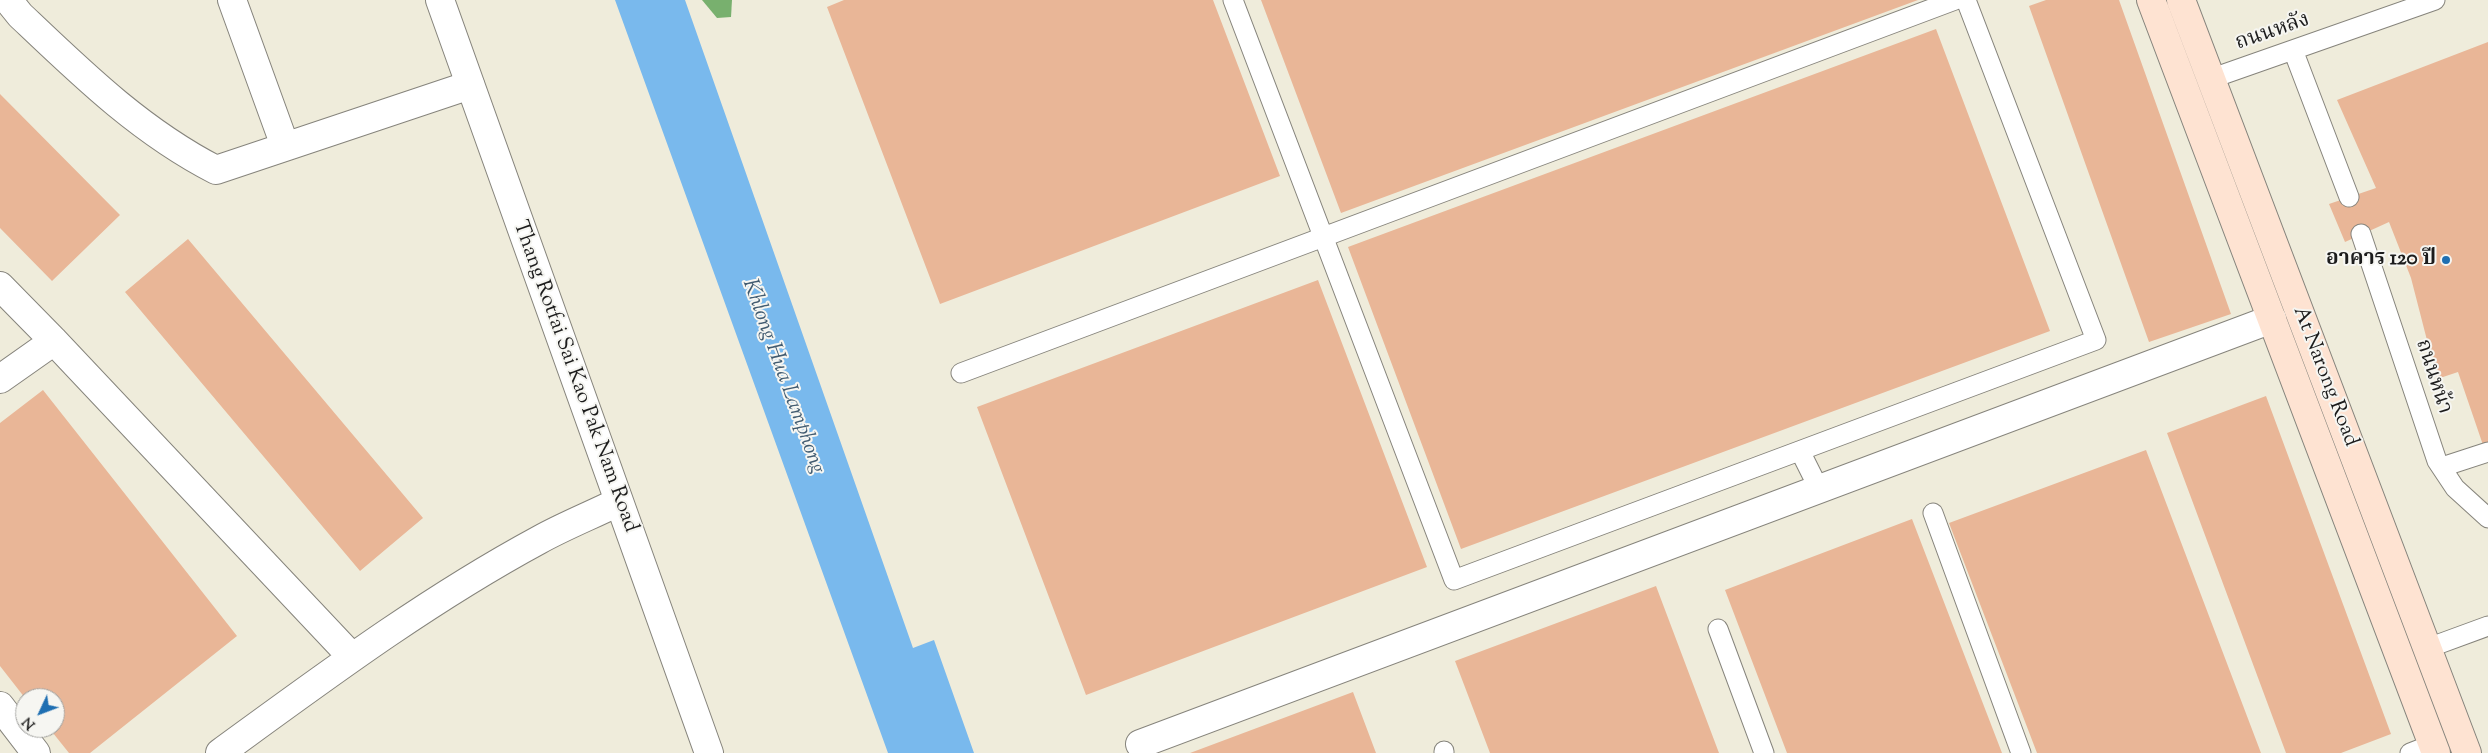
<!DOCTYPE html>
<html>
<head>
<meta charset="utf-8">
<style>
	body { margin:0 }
	#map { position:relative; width:2488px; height:753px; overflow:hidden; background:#efecdb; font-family:"Sorts Mill Goudy",serif }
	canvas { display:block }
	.north { position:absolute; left:15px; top:688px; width:50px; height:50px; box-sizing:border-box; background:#f6f6f2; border:1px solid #9f9f9c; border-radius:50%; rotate:227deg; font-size:14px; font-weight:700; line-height:20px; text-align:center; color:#1c1c1c }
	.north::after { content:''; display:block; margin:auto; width:18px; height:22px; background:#1f6fb2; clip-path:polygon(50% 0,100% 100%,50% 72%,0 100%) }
</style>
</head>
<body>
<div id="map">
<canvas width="2488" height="753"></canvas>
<div class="north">N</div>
</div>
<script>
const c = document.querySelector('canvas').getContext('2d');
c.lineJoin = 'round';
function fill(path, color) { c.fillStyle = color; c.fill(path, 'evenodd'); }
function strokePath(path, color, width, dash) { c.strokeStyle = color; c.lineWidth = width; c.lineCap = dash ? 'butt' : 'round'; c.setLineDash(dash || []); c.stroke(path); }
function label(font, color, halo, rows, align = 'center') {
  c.font = font + ' "Sorts Mill Goudy","Noto Serif Thai",serif'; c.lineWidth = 4; c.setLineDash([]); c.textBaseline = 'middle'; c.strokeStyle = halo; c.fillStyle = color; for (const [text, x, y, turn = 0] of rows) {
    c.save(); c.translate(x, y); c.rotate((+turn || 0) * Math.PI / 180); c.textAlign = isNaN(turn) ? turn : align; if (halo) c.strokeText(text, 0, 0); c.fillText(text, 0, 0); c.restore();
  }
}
fill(new Path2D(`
	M702 0H732L731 17 717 18Z`), '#78b06e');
fill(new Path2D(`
	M615 0H685L913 648 934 640 974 753H888Z`), '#79b9ed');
fill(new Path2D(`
	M844 0H1213L1280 176 940 304 827 7Z
	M1261 0H1918L1341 213Z
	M2046 0H2119L2231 314 2149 342 2029 6Z
	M1936 29 2050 331 1461 549 1348 247Z
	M2488 42V443L2483 445 2458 372 2437 379 2411 278 2389 222 2345 242 2329 204 2376 188 2337 100Z
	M0 94 120 215 52 281 0 228Z
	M188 239 423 518 360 571 125 292Z
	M1318 280 1427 567 1086 695 977 407Z
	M43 390 237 636 90 753H69L49 728H55V698H25L0 666V423Z
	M2266 396 2391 734 2341 753H2286L2167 433Z
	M2146 450 2261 753H2037L1949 523Z
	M1912 519 2002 753H1787L1725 590Z
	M1656 586 1719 753H1490L1455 661Z
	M1353 692 1376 753H1190Z`), '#e9b697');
const service = new Path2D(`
	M1233 0 1454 580 2096 340 1966 0
	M2293 50 2349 197
	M2210 79 2435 0
	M2361 234 2437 461 2455 488 2488 518
	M961 373 1955 0
	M1800 451 1819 489
	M2442 467 2488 452
	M1933 513 2021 753
	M1718 629 1764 753
	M2428 648 2488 626
	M1444 751V753
	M2410 753 2433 744`);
const minor = new Path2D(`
	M8 0 20 15C81 73 140 131 216 170L470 85
	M232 0 285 146
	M0 286 54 341 352 657
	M0 379 54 341
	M0 706 36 753
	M1140 744 2272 319
	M220 753C323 678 426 601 539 540 564 526 592 515 618 502`);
const tertiary = new Path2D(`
	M440 0 709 753`);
const secondary = new Path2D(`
	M2151 0 2436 753
	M2181 0 2467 753`);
strokePath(service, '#86847c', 21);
strokePath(minor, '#86847c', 30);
strokePath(tertiary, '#86847c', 30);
strokePath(secondary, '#86847c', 30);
strokePath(service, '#fff', 19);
strokePath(minor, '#fff', 28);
strokePath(tertiary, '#fff', 28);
strokePath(secondary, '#fee3d2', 28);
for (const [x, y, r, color] of [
	[2446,260,5,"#1f6fb2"]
]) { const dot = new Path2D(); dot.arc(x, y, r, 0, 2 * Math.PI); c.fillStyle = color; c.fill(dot); strokePath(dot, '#f6f6f2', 2); }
label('21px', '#1c1c1c', '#f6f6f2', [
	["ถนนหลัง",2273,33,-19],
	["Thang Rotfai Sai Kao Pak Nam Road",574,377,70],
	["At Narong Road",2324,377,69],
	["ถนนหน้า",2432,377,72]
]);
label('bold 21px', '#1c1c1c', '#f6f6f2', [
	["อาคาร 120 ปี",2436,260]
], 'right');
label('italic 22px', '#415b70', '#f6f6f2', [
	["Khlong Hua Lamphong",782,377,70]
]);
</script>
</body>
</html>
